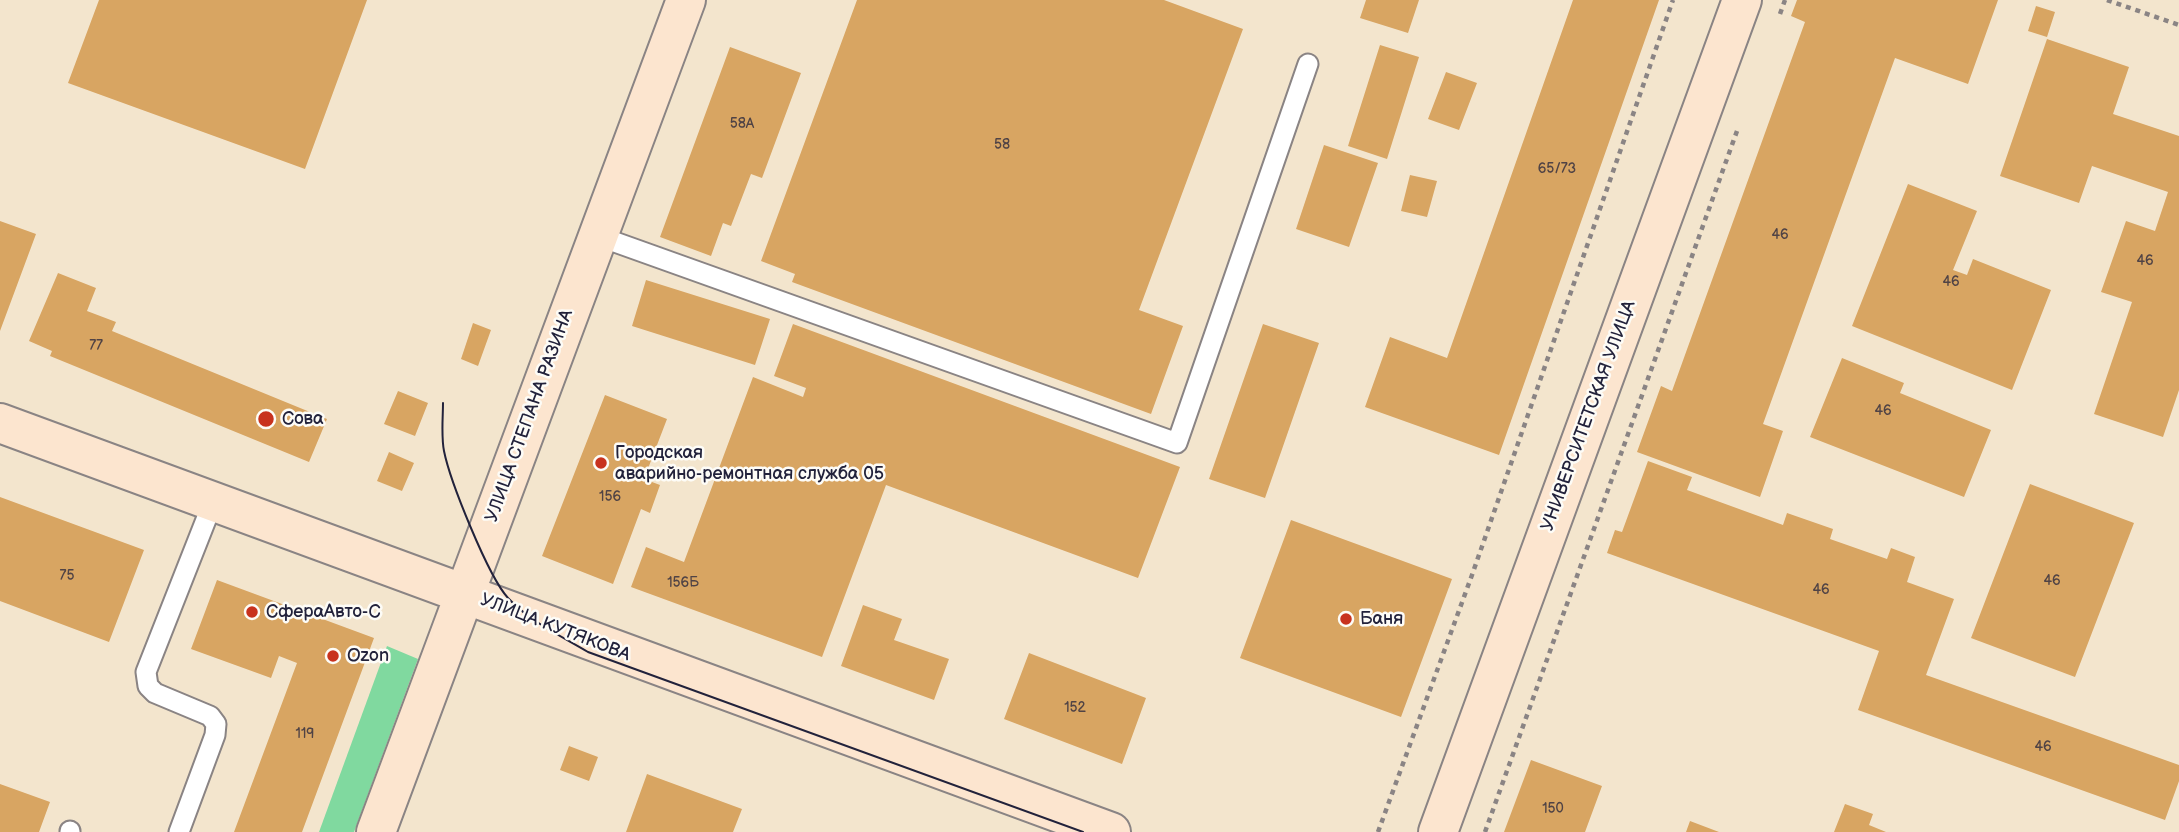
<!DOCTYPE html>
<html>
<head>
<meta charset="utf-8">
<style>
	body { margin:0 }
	canvas { display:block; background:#f3e5cd }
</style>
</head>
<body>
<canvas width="2179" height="832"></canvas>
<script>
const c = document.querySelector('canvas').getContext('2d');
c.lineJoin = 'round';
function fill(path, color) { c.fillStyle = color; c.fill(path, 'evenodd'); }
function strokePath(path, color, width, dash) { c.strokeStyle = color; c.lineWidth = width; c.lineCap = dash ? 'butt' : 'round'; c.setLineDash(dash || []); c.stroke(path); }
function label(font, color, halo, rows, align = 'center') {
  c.font = font + ' "Balsamiq Sans",sans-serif'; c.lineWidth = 5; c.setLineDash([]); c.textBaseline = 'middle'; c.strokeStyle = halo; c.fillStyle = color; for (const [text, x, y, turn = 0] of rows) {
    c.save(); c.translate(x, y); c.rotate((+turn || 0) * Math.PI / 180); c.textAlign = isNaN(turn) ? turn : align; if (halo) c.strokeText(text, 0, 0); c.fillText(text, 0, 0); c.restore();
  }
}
fill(new Path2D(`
	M387 646 418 659 354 832H319Z`), '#80d99f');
fill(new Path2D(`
	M99 0H367L305 169 68 83Z
	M857 0H1164L1243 29 1139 310 1183 326 1151 414 792 282 795 274 761 261Z
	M1366 0H1419L1408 33 1360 18Z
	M1573 0H1659L1499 455 1365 407 1390 337 1447 358Z
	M1797 0H1998L1968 84 1895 58 1763 424 1783 431 1760 497 1637 452 1661 386 1672 391 1805 22 1791 16Z
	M2036 6 2055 12 2047 37 2028 31Z
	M2047 39 2129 67 2113 114 2179 136V390L2163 437 2094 414 2132 302 2101 292 2126 221 2155 231 2168 192 2092 166 2079 203 2000 176Z
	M1380 45 1419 57 1387 159 1348 146Z
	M730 47 801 73 762 178 751 174 731 226 723 223 711 256 660 237Z
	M1446 72 1477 83 1459 130 1428 119Z
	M1324 145 1378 163 1349 247 1296 229Z
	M1410 175 1437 181 1427 217 1401 211Z
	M1908 184 1977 211 1953 270 1967 275 1973 259 2051 290 2012 390 1852 326Z
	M0 221 36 234 0 331Z
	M58 273 96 288 87 311 116 322 112 331 327 419 309 462 50 356 52 351 29 341Z
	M646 280 770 319 755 365 632 326Z
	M473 323 491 330 478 366 461 359Z
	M793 324 1180 467 1138 578 886 485 822 657 631 587 646 547 684 562 753 377 803 397 806 388 774 376Z
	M1263 324 1319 343 1265 498 1209 479Z
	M1842 358 1904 383 1900 393 1991 430 1964 497 1810 437Z
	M398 391 428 403 415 436 384 424Z
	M605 395 667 419 644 479 660 485 650 513 641 509 613 584 542 556Z
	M389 452 414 463 402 491 377 481Z
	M1648 461 1692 477 1687 490 1783 525 1787 513 1833 529 1830 539 1887 559 1891 548 1915 557 1907 582 1954 599 1926 675 2179 765V781L2165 820 1858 710 1879 651 1607 553 1615 530 1622 532Z
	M2030 484 2134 523 2075 677 1971 638Z
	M0 497 144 550 109 642 0 601Z
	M1291 520 1452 579 1401 717 1240 658Z
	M217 580 374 638 302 832H234L297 663 279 656 271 678 191 649Z
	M863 605 902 619 894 640 949 659 934 700 841 666Z
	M1029 653 1146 698 1122 764 1004 719Z
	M569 746 598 757 589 781 560 770Z
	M1531 760 1602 786 1585 832H1504Z
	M647 774 742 809 733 832H626Z
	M0 784 50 802 39 832H0Z
	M1845 804 1873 814 1869 825 1886 832H1834Z
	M1690 821 1719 832H1686Z`), '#d8a562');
const lane = new Path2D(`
	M598 236 1177 443 1308 64
	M70 832V831
	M179 832 215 735 216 724 210 716 155 693 148 686 146 672 213 502`);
const secondary = new Path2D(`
	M0 423 1111 832
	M376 832 686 0
	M1438 832 1742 0`);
strokePath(lane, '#8a8484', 23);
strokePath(secondary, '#8a8484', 42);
strokePath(new Path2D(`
	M2107 0 2179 25
	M1780 14 1785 0
	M1378 832 1472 575 1673 0
	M1485 832 1737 131`), '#8a8484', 4.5, [5, 5]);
strokePath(lane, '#fff', 19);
strokePath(secondary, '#fce5cf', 38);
strokePath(new Path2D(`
	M443 403C443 418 441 436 444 451 450 481 488 576 508 598 529 621 561 636 588 652L1083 832`), '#22223b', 2);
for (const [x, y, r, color] of [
	[266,419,9,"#c8321e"],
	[601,463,7,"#c8321e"],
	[252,612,7,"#c8321e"],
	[1346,619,7,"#c8321e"],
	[333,656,7,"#c8321e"]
]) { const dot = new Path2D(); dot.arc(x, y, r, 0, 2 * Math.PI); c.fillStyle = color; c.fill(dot); strokePath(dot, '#fdfcf7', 2.5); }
label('14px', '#504345', null, [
	["58А",742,124],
	["58",1002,145],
	["65/73",1557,169],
	["46",1780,235],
	["46",2145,261],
	["46",1951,282],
	["77",96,346],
	["46",1883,411],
	["156",610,497],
	["75",67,576],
	["46",2052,581],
	["156Б",683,583],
	["46",1821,590],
	["152",1075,708],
	["119",305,734],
	["46",2043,747],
	["150",1553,809]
]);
label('18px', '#22223b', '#fdfcf7', [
	["УЛИЦА СТЕПАНА РАЗИНА",530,416,-70],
	["УНИВЕРСИТЕТСКАЯ УЛИЦА",1589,416,-70],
	["УЛИЦА КУТЯКОВА",555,628,21]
]);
label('18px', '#22223b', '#fdfcf7', [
	["Сова",282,419],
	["Городская",615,453],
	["аварийно-ремонтная служба 05",615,474],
	["СфераАвто-С",266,612],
	["Баня",1360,619],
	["Ozon",347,656]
], 'left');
</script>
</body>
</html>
